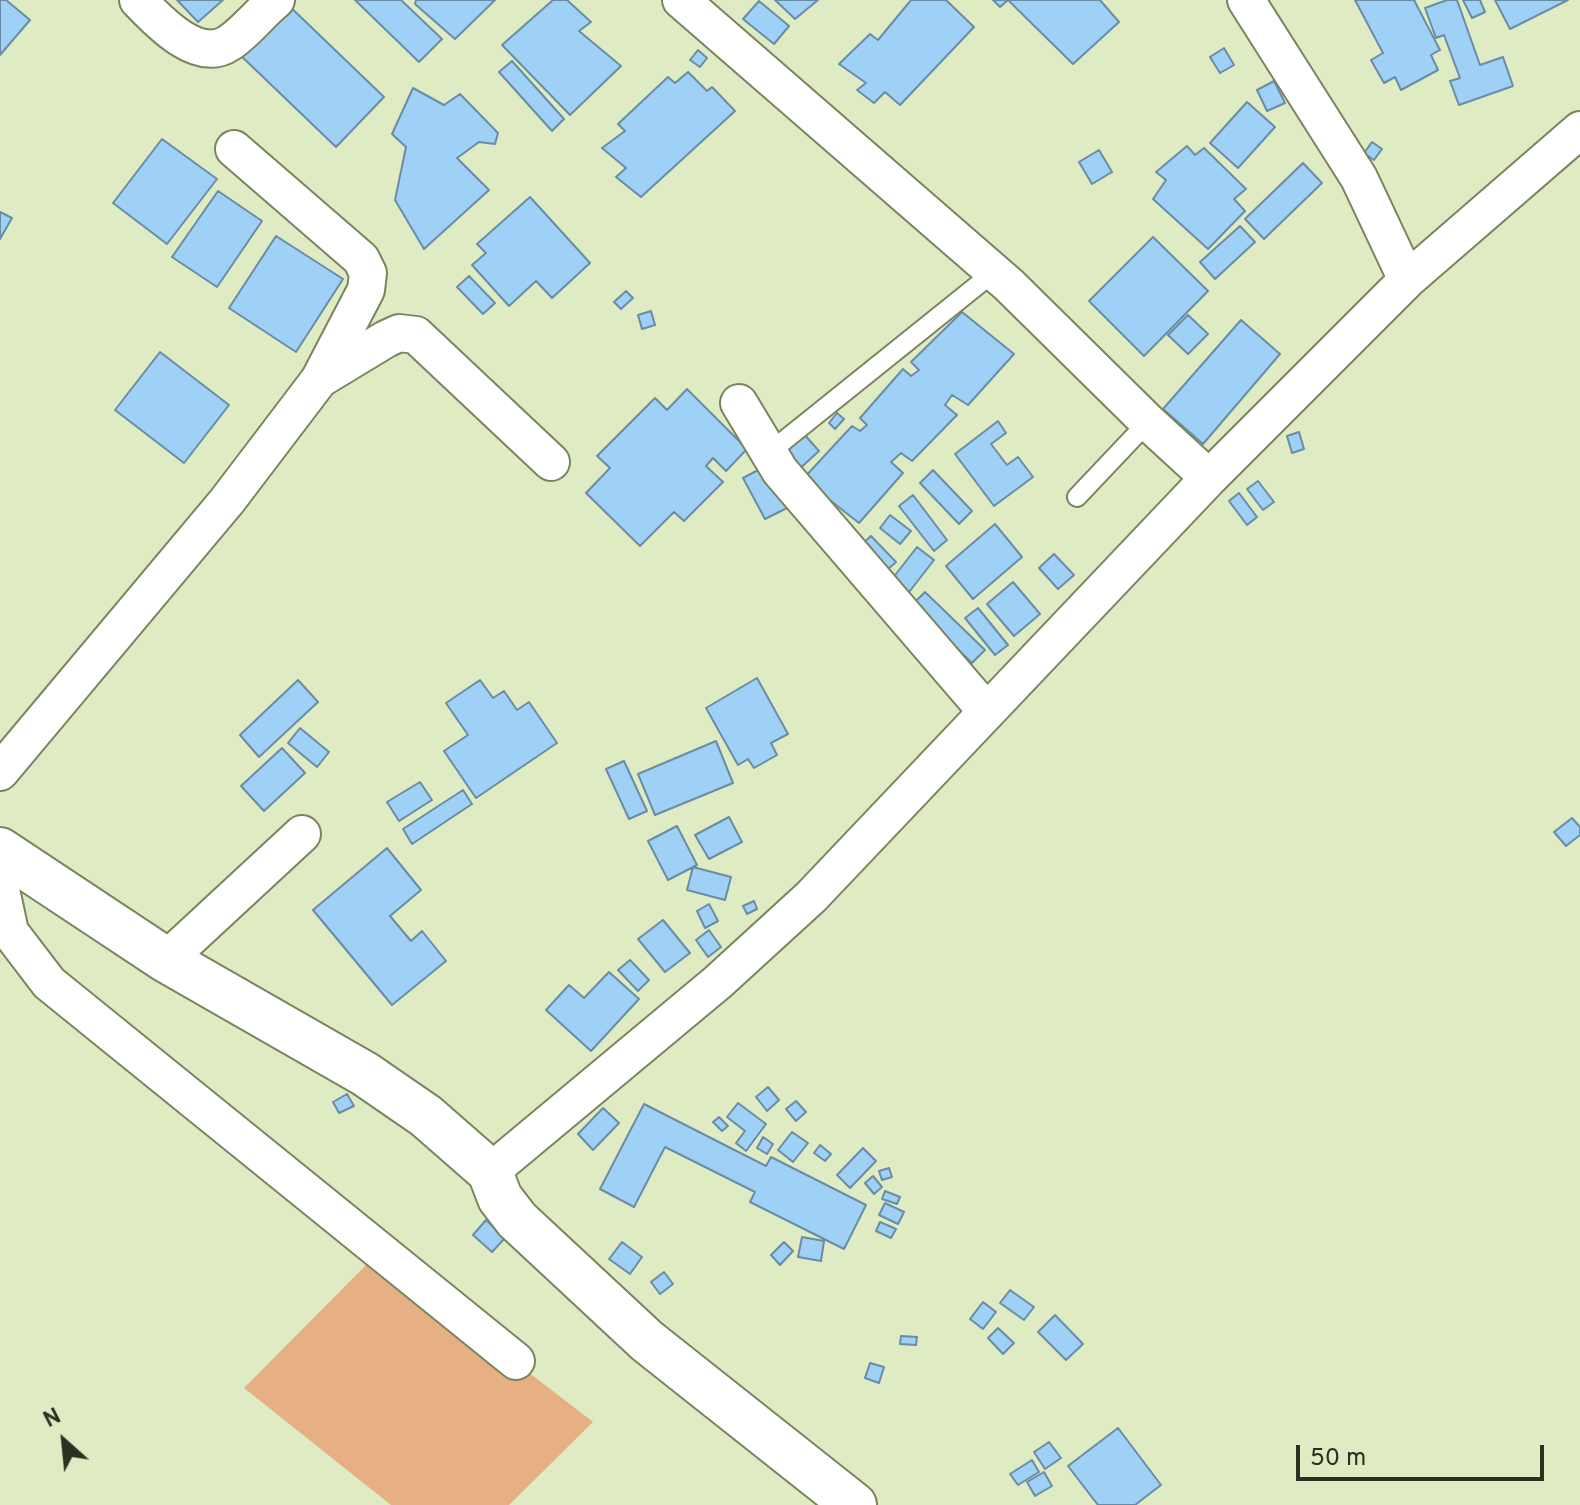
<!DOCTYPE html>
<html>
<head>
<meta charset="utf-8">
<style>
	body { margin:0 }
	#map { position:relative; width:1580px; height:1505px; overflow:hidden; background:#dfebc3; font-family:Overpass,sans-serif }
	canvas { display:block }
	.north { position:absolute; left:24px; top:1401px; width:80px; height:80px; -webkit-text-stroke:6px #dfebc3; paint-order:stroke; rotate:333deg; font-size:22px; font-weight:700; line-height:32px; text-align:center; color:#2c3021 }
	.north::after { content:''; display:block; margin:auto; width:28px; height:36px; background:#2c3021; clip-path:polygon(50% 0,100% 100%,50% 72%,0 100%) }
	.scale { position:absolute; left:1296px; top:1445px; width:248px; height:36px; box-sizing:border-box; border:4px solid #2c3021; border-top:0; padding-left:10px; font-size:24px; line-height:28px; white-space:nowrap; color:#2c3021; -webkit-text-stroke:6px #dfebc3; paint-order:stroke }
</style>
</head>
<body>
<div id="map">
<canvas width="1580" height="1505"></canvas>
<div class="north">N</div>
<div class="scale">50 m</div>
</div>
<script>
const c = document.querySelector('canvas').getContext('2d');
c.lineJoin = 'round';
function fill(path, color) { c.fillStyle = color; c.fill(path, 'evenodd'); }
function strokePath(path, color, width, dash) { c.strokeStyle = color; c.lineWidth = width; c.lineCap = dash ? 'butt' : 'round'; c.setLineDash(dash || []); c.stroke(path); }
fill(new Path2D(`
	M376 1255 593 1422 509 1505H391L244 1388Z`), '#e6b084');
const building = new Path2D(`
	M0 0H6L30 20 0 55Z
	M177 0H223L198 22Z
	M355 0H401L442 39 419 62Z
	M416 0H495L455 39 415 4Z
	M553 0H567L591 22 579 31 621 66 570 115 502 45Z
	M775 0H818L795 19Z
	M911 0H946L974 27 900 105 885 92 874 103 857 90 866 83 839 64 870 34 878 40Z
	M993 0H1100L1119 22 1073 64 1008 0 1000 7Z
	M1355 0H1414L1440 50 1431 55 1438 70 1401 90 1395 77 1384 83 1371 60 1383 53Z
	M1447 0H1457L1480 65 1503 57 1513 86 1459 105 1450 81 1460 78 1444 35 1436 38 1425 8Z
	M1463 0H1480L1485 12 1472 18Z
	M1495 0H1568L1510 29Z
	M284 1 384 97 336 147 236 51Z
	M759 1 789 26 774 44 743 19Z
	M1224 48 1234 65 1220 73 1210 57Z
	M698 50 707 58 700 67 690 60Z
	M512 61 564 119 552 131 499 72Z
	M688 72 707 91 712 87 735 111 641 197 616 177 626 168 602 148 625 131 618 124 668 77 675 83Z
	M1274 81 1285 103 1267 111 1257 90Z
	M413 88 444 105 460 94 498 133 495 144 479 142 457 158 489 190 424 249 395 200 406 147 392 134Z
	M1247 102 1275 127 1238 168 1210 143Z
	M162 139 217 179 167 244 113 203Z
	M1372 142 1382 149 1374 160 1364 153Z
	M1187 146 1195 155 1204 148 1246 189 1234 199 1245 211 1208 249 1153 199 1166 180 1156 172Z
	M1099 150 1112 172 1092 184 1079 162Z
	M1303 163 1322 183 1264 239 1245 219Z
	M218 191 262 221 217 287 172 257Z
	M530 197 590 263 552 298 536 281 509 306 472 265 486 253 477 244Z
	M0 212 12 218 0 239Z
	M1240 226 1255 242 1215 279 1200 262Z
	M276 236 343 279 296 352 229 308Z
	M1153 237 1208 291 1144 356 1089 301Z
	M469 276 495 303 483 314 457 287Z
	M626 291 633 298 621 309 614 302Z
	M651 311 655 325 642 329 638 315Z
	M962 312 1014 354 968 405 952 395 945 405 957 415 912 461 901 453 891 462 903 473 859 523 803 479 852 426 860 431 867 425 860 418 903 369 911 376 919 370 911 362Z
	M1188 315 1208 334 1188 354 1168 335Z
	M1241 320 1280 354 1203 444 1163 409Z
	M160 352 229 405 184 463 115 410Z
	M687 389 747 449 726 471 713 458 706 466 723 482 684 521 674 512 640 546 586 493 610 468 597 456 655 398 667 410Z
	M837 413 844 419 835 429 829 423Z
	M998 421 1006 433 991 444 1007 465 1018 457 1033 477 994 506 955 454Z
	M1299 432 1304 449 1292 453 1287 436Z
	M803 433 819 451 795 473 779 456Z
	M764 467 787 508 765 519 743 478Z
	M933 470 972 511 959 524 920 483Z
	M1258 481 1274 502 1263 510 1247 489Z
	M1239 493 1257 517 1247 525 1229 501Z
	M913 495 947 540 934 551 899 506Z
	M890 515 911 531 900 544 880 528Z
	M995 524 1022 557 973 599 946 566Z
	M871 536 896 562 886 571 862 544Z
	M917 547 934 560 906 596 889 583Z
	M1054 554 1074 575 1058 589 1039 568Z
	M1013 582 1040 614 1014 636 987 604Z
	M925 592 985 650 972 663 912 605Z
	M978 608 1008 645 995 655 965 618Z
	M757 678 788 734 771 743 777 755 754 768 748 759 738 765 706 708Z
	M298 680 318 702 259 757 240 735Z
	M480 680 493 698 504 691 517 710 529 702 557 743 476 798 444 751 468 735 446 703Z
	M300 728 329 752 317 767 288 743Z
	M716 741 733 783 655 815 638 774Z
	M282 748 305 773 264 811 241 786Z
	M624 761 647 811 629 819 606 769Z
	M420 782 432 800 399 821 387 802Z
	M463 790 472 804 412 844 403 829Z
	M729 817 742 842 709 859 695 835Z
	M1572 818 1580 827V835L1566 846 1554 832Z
	M677 826 697 865 668 880 648 841Z
	M387 848 421 890 390 916 411 941 422 931 446 961 392 1005 313 910Z
	M693 867 731 877 725 900 687 890Z
	M754 901 757 909 747 914 743 906Z
	M709 904 718 921 705 928 697 911Z
	M663 920 690 953 665 972 638 939Z
	M709 930 721 947 708 957 696 940Z
	M630 960 649 980 638 991 618 970Z
	M609 972 639 999 591 1051 546 1010 569 985 584 998Z
	M768 1087 779 1100 767 1111 756 1097Z
	M347 1094 354 1106 339 1113 333 1102Z
	M796 1101 806 1112 796 1121 786 1109Z
	M738 1103 766 1124 746 1151 736 1143 745 1131 727 1117Z
	M644 1104 766 1166 771 1157 866 1205 844 1249 750 1202 755 1192 665 1147 634 1207 600 1189Z
	M603 1108 619 1123 593 1150 578 1134Z
	M719 1117 728 1126 722 1131 713 1122Z
	M792 1132 808 1143 793 1162 778 1150Z
	M763 1137 773 1144 767 1154 757 1148Z
	M820 1145 831 1154 825 1161 814 1153Z
	M863 1148 876 1161 850 1188 837 1175Z
	M889 1168 892 1177 882 1180 879 1171Z
	M873 1176 882 1187 874 1194 865 1183Z
	M885 1191 900 1197 897 1204 882 1199Z
	M885 1203 904 1212 898 1224 879 1215Z
	M486 1220 505 1238 492 1252 473 1235Z
	M880 1222 896 1229 891 1238 876 1231Z
	M802 1237 824 1241 821 1261 798 1257Z
	M622 1242 642 1257 630 1274 609 1259Z
	M784 1242 793 1251 780 1265 771 1255Z
	M664 1272 673 1284 660 1294 651 1282Z
	M1010 1290 1034 1307 1024 1320 1000 1303Z
	M983 1302 996 1312 983 1329 970 1319Z
	M1055 1315 1083 1344 1066 1360 1038 1332Z
	M998 1328 1014 1343 1003 1354 988 1338Z
	M901 1336 917 1337 916 1345 900 1344Z
	M870 1363 884 1367 879 1383 865 1378Z
	M1118 1428 1161 1485 1135 1505H1098L1068 1466Z
	M1049 1442 1061 1458 1045 1469 1034 1452Z
	M1032 1460 1039 1472 1018 1485 1010 1474Z
	M1044 1472 1052 1486 1035 1496 1027 1482Z`);
fill(building, '#9fd1f6');
strokePath(building, '#6a8ca5', 2);
const service = new Path2D(`
	M781 443 994 272
	M1077 497 1148 422`);
const minor = new Path2D(`
	M138 0C158 21 198 64 229 43 246 32 260 13 276 0
	M681 0 1009 285 1148 422 1209 478
	M1246 0 1359 178 1407 280
	M320 379 386 339 399 333 416 335 551 462
	M739 403 780 471 987 712
	M0 772 227 501 300 405 319 380 366 290 368 273 361 259 234 149
	M0 885 10 932 49 983 516 1361
	M166 960 302 834
	M490 1172 718 982 811 897 1209 478 1407 280 1580 130`);
const tertiary = new Path2D(`
	M0 850 166 960 365 1074 426 1116 490 1172 500 1198 517 1220 647 1341 854 1505`);
strokePath(service, '#7a845f', 22);
strokePath(minor, '#7a845f', 40);
strokePath(tertiary, '#7a845f', 48);
strokePath(service, '#fff', 18);
strokePath(minor, '#fff', 36);
strokePath(tertiary, '#fff', 44);
</script>
</body>
</html>
